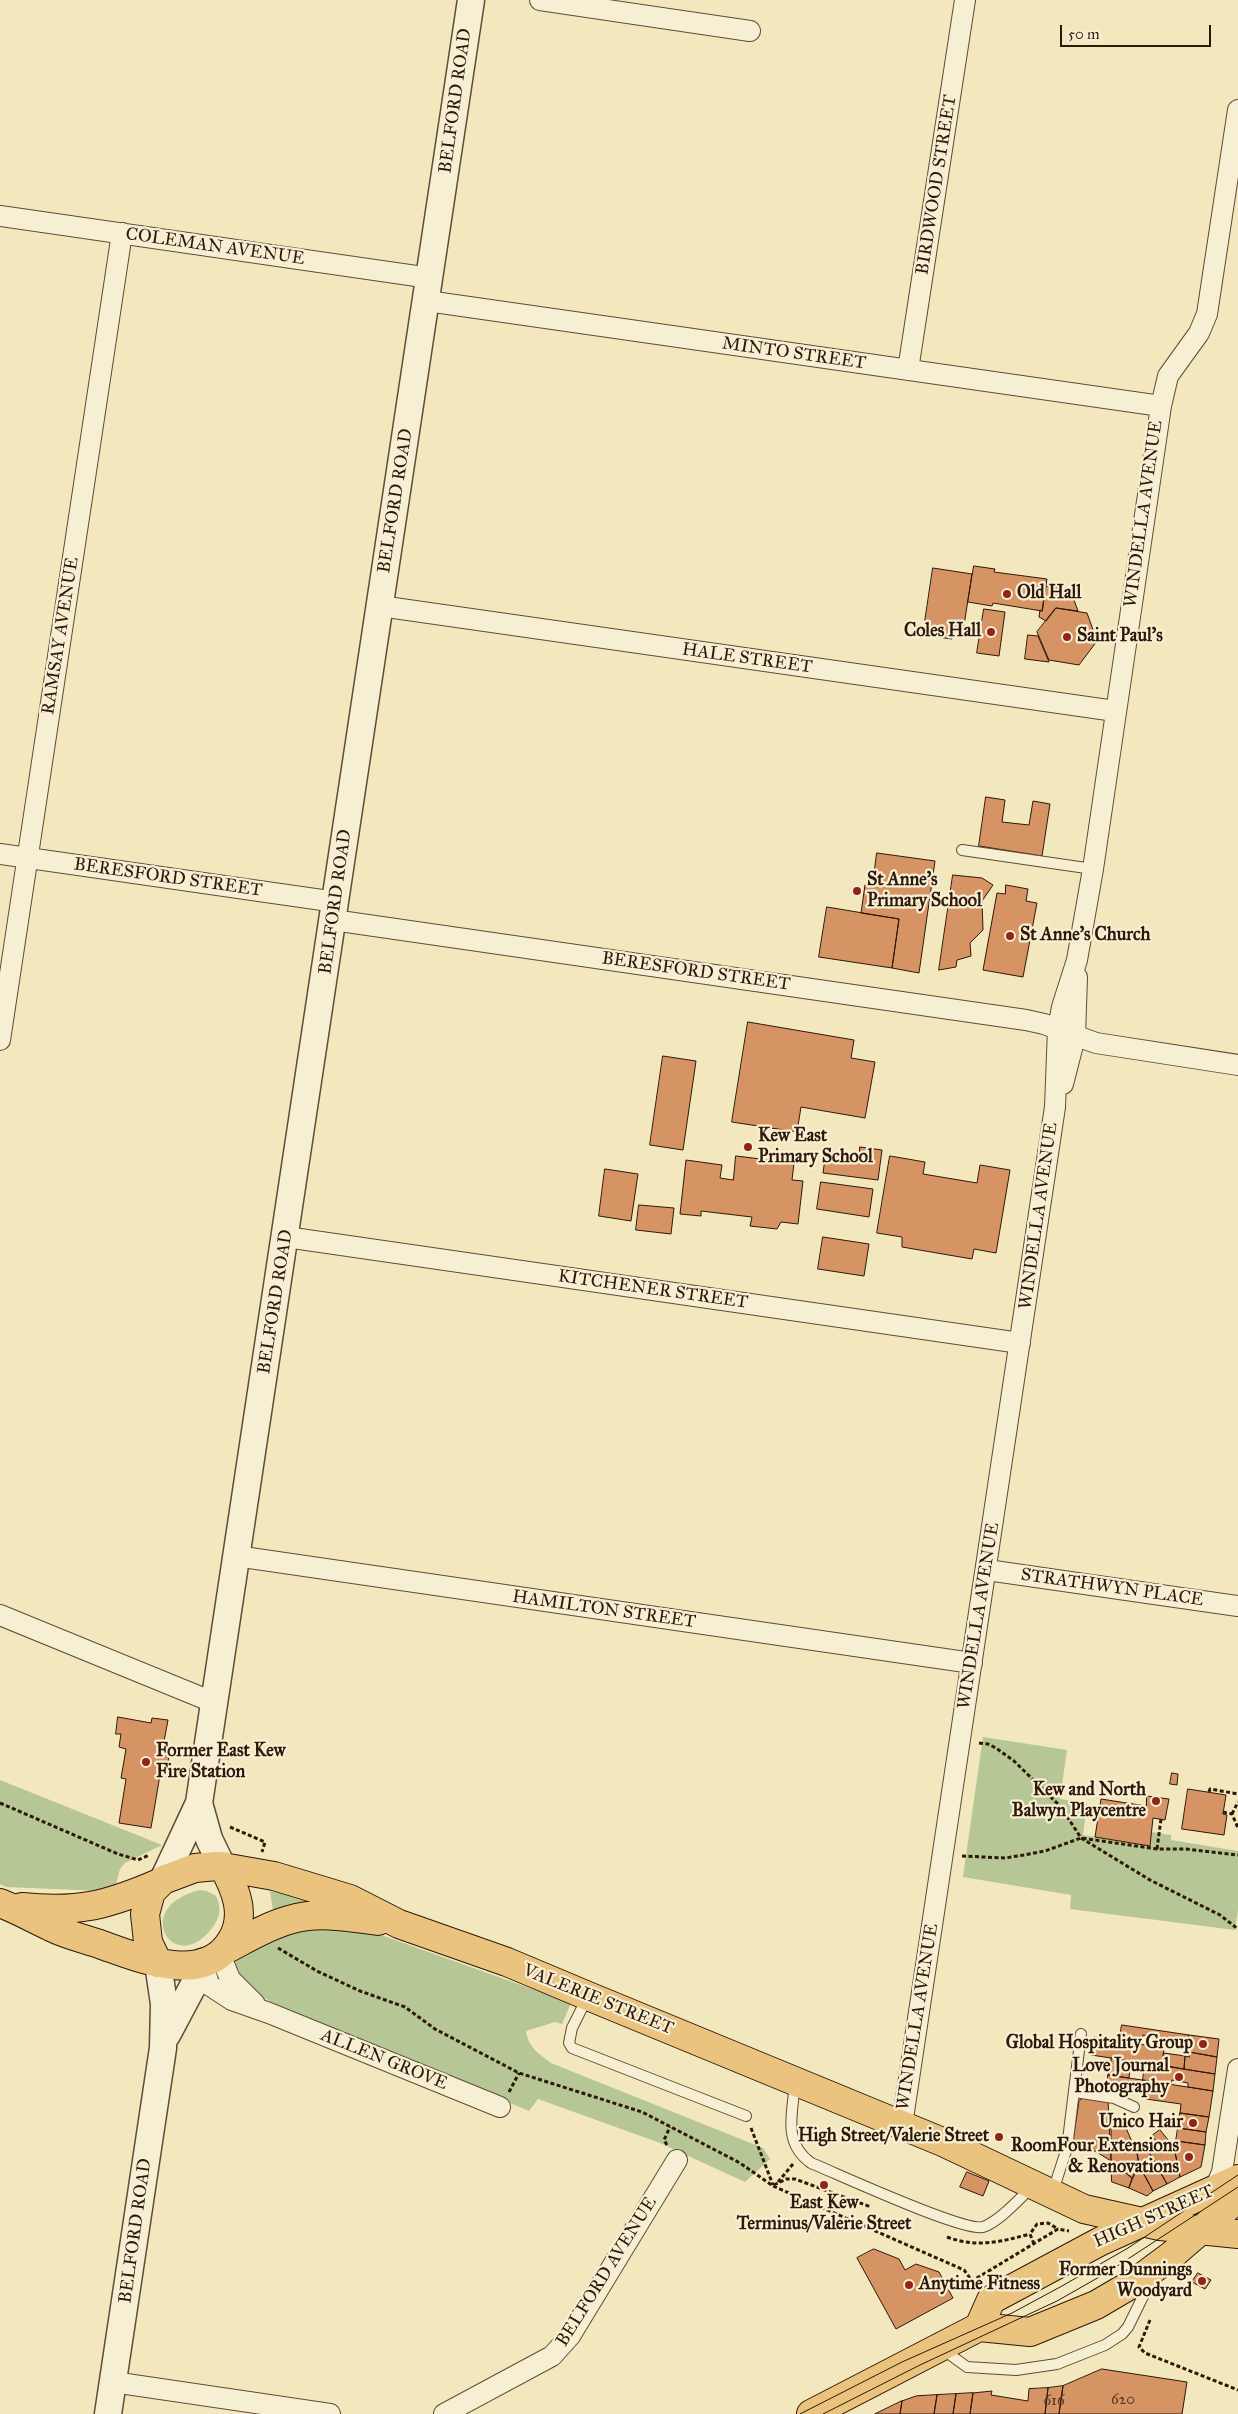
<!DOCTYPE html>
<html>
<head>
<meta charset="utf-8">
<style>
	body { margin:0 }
	#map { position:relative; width:1238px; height:2414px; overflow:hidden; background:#f3e7bd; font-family:"IM FELL Great Primer",serif }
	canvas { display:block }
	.scale { position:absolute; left:1060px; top:25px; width:151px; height:22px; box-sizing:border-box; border:2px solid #2e1809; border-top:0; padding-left:6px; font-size:15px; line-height:18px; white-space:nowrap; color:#2e1809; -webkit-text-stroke:4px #f7efd4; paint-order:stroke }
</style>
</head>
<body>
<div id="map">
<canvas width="1238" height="2414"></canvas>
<div class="scale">50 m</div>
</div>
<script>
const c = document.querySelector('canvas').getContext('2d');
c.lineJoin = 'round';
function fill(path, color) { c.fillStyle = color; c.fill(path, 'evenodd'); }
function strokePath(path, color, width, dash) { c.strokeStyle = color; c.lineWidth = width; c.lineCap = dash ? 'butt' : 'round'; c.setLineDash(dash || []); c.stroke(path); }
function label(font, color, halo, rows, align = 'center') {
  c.font = font + ' "IM FELL Great Primer",serif'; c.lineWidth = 4.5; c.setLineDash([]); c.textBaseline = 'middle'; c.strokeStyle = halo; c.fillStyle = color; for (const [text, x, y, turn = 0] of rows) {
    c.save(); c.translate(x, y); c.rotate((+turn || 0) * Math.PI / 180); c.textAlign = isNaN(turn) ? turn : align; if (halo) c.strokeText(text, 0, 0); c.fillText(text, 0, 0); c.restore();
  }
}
fill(new Path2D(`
	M983 1737 1067 1750 1060 1799 1087 1803 1083 1835 1150 1846 1152 1832 1171 1835V1840L1238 1851V1910L1235 1930 1070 1909 1071 1895 963 1877Z
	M0 1780 162 1845 125 1863 120 1869 115 1888 101 1891 6 1887 0 1884Z
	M200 1890 207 1891 216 1896C222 1908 220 1918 212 1928 175 1978 129 1907 200 1890Z
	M270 1891 310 1899V1902L273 1911Z
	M314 1926 370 1931 571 2003 562 2024 555 2022 526 2031C528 2047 539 2054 551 2063L763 2148 770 2159 745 2182 660 2143 538 2099 529 2111 271 2002 250 1989 232 1966C246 1944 290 1932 314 1926Z`), '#b6c795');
const building = new Path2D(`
	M974 566 995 569 994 572 1047 579 1042 611 993 603 992 606 968 602Z
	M933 568 972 574 963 632 953 631 952 639 923 635Z
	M1046 586 1070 589 1078 611 1056 608 1046 621 1039 617 1040 610 1042 611Z
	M1056 608 1087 613 1097 641 1079 665 1049 660 1037 632Z
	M984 609 1005 612 999 656 977 653Z
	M1028 635 1038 636 1049 662 1025 659Z
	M986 797 1005 800 1002 822 1029 825 1033 801 1050 804 1042 856 979 846Z
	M877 853 935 861 919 973 892 968 899 919 861 913 865 885 872 886Z
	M953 875 982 878 993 885 982 901 983 930 970 943 971 956 957 960 956 967 939 970Z
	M1006 885 1028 889 1026 901 1037 903 1023 977 983 970 997 893 1005 894Z
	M827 907 899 919 892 968 819 957Z
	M748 1022 854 1040 851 1058 875 1062 865 1118 801 1107 797 1132 732 1122Z
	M663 1056 696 1061 683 1150 650 1145Z
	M860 1147 882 1150 878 1180 823 1173 826 1151 859 1155Z
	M736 1156 794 1163 792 1180 803 1181 798 1224 781 1222 777 1229 750 1226 752 1217 701 1211V1216L680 1214 686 1160 722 1165 720 1178 733 1180Z
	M890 1156 925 1162 923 1174 977 1183 980 1165 1010 1170 996 1253 974 1249 972 1259 902 1247V1237L877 1233Z
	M605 1169 638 1174 631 1221 599 1216Z
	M821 1182 873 1189 869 1217 817 1209Z
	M639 1205 674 1208 671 1234 636 1230Z
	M823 1237 869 1244 864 1276 818 1269Z
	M118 1717 151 1723 152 1718 168 1720 163 1747 170 1749 166 1776 160 1775 151 1828 119 1823 126 1779 121 1778 126 1749 119 1747 121 1734H116Z
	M1172 1773 1178 1774 1177 1785 1170 1784Z
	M1188 1789 1226 1795 1223 1814 1227 1815 1224 1835 1182 1829Z
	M1147 1796 1169 1799 1165 1820 1153 1818 1150 1846 1095 1837 1101 1799 1146 1806Z
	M1122 2025 1189 2035 1186 2048 1164 2045 1165 2039 1143 2035 1141 2045 1119 2041Z
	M1189 2035 1219 2039 1217 2057 1189 2052 1190 2048H1186Z
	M1094 2037 1164 2048 1162 2065 1145 2063V2068L1130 2066 1131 2061 1091 2055Z
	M1189 2052 1217 2057 1215 2074 1184 2069 1185 2056 1189 2057Z
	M1164 2053 1185 2056 1184 2069 1162 2065Z
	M1111 2058 1131 2061 1129 2078 1108 2075 1109 2072 1106 2071 1107 2061H1111Z
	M1145 2063 1215 2074 1213 2091 1188 2087V2083L1172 2080 1171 2084 1143 2080Z
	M1108 2075 1149 2081 1147 2094 1107 2088Z
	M1149 2081 1213 2091 1209 2117 1180 2113 1181 2104 1146 2099Z
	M1085 2097 1108 2101 1111 2161 1095 2151 1072 2147 1079 2101Z
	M1180 2113 1209 2117 1206 2132 1178 2128Z
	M1122 2119 1137 2153 1139 2165 1132 2178 1111 2161V2125Z
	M1178 2128 1206 2132 1205 2145 1176 2141Z
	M1160 2130 1174 2147 1180 2177 1167 2184 1145 2145 1155 2140 1153 2135Z
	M1176 2141 1205 2145 1201 2167 1180 2177 1174 2147Z
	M1145 2145 1167 2184 1153 2191 1139 2165 1137 2153 1143 2150 1142 2147Z
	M1111 2161 1132 2178 1129 2188 1112 2182Z
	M1139 2165 1153 2191 1147 2196 1129 2188Z
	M967 2172 989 2181 983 2196 960 2187Z
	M874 2249 899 2259 905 2270 916 2264 939 2272 953 2298 896 2329 857 2258Z
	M1198 2273 1211 2280 1205 2289 1192 2282Z
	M1102 2369 1187 2382 1182 2414H1059L1063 2386Z
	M1063 2386 1059 2414H1045L1048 2388Z
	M1048 2388 1045 2414H970L973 2393 992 2391 991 2395 1028 2401 1029 2389Z
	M973 2393 970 2414H953L956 2394Z
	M956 2394 953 2414H934L937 2395Z
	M937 2395 934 2414H900L902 2401 916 2396Z
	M902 2401 900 2414H875Z`);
fill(building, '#d69364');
strokePath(building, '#2e1809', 1);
const service = new Path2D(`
	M962 850 1093 869
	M588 1996 572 2028 569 2043 572 2048 746 2116
	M795 2084C792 2115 783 2143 811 2163 838 2174 963 2232 983 2227 999 2222 1020 2198 1033 2186
	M1075 2092 1114 2098 1134 2107
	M1053 2191 1067 2148 1081 2034
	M942 2349 967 2367 1016 2370 1057 2364 1105 2345 1122 2334 1128 2327 1151 2280`);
const minor = new Path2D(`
	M540 0 750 31
	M0 216 430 278
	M427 301 1161 406
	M908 370 965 0
	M380 606 1115 711
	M0 854 336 902
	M333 920 1026 1020 1044 1024 1096 1043 1238 1065
	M0 1040 122 233
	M1063 1084 1075 1037 1077 977
	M286 1237 1020 1343
	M236 1556 972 1663
	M987 1570 1238 1606
	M0 1615 215 1703
	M220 1954 230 1979 255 2004
	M203 1962 209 1985 232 2000 269 2013 500 2107
	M902 2125 1055 1107 1058 1029 1062 1007 1077 960 1093 869 1161 406 1168 376 1199 333 1207 314 1238 110
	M1210 2192 1217 2184 1222 2172 1238 2069
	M113 2382 330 2414
	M444 2414 552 2356 570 2336 677 2160`);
const tertiary = new Path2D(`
	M199 1803 209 1839 222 1866
	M163 1880 199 1803 471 0
	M167 2035 193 1986 202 1962
	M108 2414 163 2048 164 2004 158 1963`);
const primary = new Path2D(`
	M0 1903C18 1910 34 1919 51 1927 67 1935 85 1939 102 1945 139 1958 204 1986 231 1941 247 1916 236 1890 223 1866
	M22 1907C79 1913 108 1905 159 1883
	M225 1950C246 1939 267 1926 289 1920 318 1911 349 1917 378 1921
	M158 1963 148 1942 145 1914 151 1892 163 1880 195 1868 217 1866 274 1876 350 1899 399 1924 507 1962 588 1996 945 2143 1084 2209 1160 2226 1238 2234
	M979 2327 991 2300 1101 2241 1238 2179
	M811 2414 979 2327 1030 2332 1096 2305 1137 2281 1172 2255 1238 2198`);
strokePath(service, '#5f4c36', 12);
strokePath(minor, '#5f4c36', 22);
strokePath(tertiary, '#5f4c36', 29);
strokePath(primary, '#2e1809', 30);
strokePath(new Path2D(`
	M979 1743 988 1744 996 1748 1014 1761 1061 1807 1081 1838 1150 1880 1220 1915 1238 1929
	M1209 1792 1210 1789 1238 1794
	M0 1803 118 1854 138 1860 149 1855
	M1223 1812 1232 1814 1238 1828
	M1232 1814 1238 1802
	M230 1827 265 1842 262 1852
	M1157 1849 1161 1819
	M962 1856 1005 1858 1024 1855 1045 1851 1081 1838 1157 1849H1186L1238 1855
	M278 1948 317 1971 360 1991 405 2007 435 2029 519 2073 642 2112 740 2163 773 2186 964 2270 972 2281 1058 2229 1069 2231
	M509 2092 519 2073
	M751 2128 773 2185
	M667 2145 664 2140 670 2127
	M778 2182 793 2164
	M774 2185 786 2179H795L871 2207
	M947 2237C977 2248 1000 2242 1030 2234
	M1034 2244 1030 2234 1037 2224 1048 2223 1058 2229
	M1150 2320 1139 2347 1145 2353 1238 2390`), '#2e1809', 3, [4, 2.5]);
strokePath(service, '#f7efd4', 10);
strokePath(minor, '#f7efd4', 20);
strokePath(tertiary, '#f7efd4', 26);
strokePath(primary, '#eac47e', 28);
strokePath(new Path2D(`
	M800 2414 902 2362 1012 2313 1062 2286 1128 2248 1238 2175
	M823 2414 920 2365 1057 2301 1108 2272 1238 2187`), '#2e1809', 1);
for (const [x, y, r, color] of [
	[1007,594,5,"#8f2418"],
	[991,632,5,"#8f2418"],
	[1067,637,5,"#8f2418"],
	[857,891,5,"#8f2418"],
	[1010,936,5,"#8f2418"],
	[748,1147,5,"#8f2418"],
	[146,1762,5,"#8f2418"],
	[1156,1801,5,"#8f2418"],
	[1203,2044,5,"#8f2418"],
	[1179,2077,5,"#8f2418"],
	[1193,2123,5,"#8f2418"],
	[999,2137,5,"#8f2418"],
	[1189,2157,5,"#8f2418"],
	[824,2185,5,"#8f2418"],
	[1202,2281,5,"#8f2418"],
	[909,2285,5,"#8f2418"]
]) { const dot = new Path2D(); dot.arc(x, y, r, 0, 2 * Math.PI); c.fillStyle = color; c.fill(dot); strokePath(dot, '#f7efd4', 2); }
label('15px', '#583720', null, [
	["620",1123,2400],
	["616",1054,2401]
]);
label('18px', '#2e1809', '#f7efd4', [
	["BELFORD ROAD",456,101,-82],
	["BIRDWOOD STREET",937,185,-81],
	["COLEMAN AVENUE",215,247,8],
	["MINTO STREET",794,354,8],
	["BELFORD ROAD",396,501,-81],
	["WINDELLA AVENUE",1144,514,-82],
	["RAMSAY AVENUE",61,636,-81],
	["HALE STREET",747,659,8],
	["BERESFORD STREET",168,878,8],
	["BELFORD ROAD",336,902,-82],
	["BERESFORD STREET",696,972,8],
	["WINDELLA AVENUE",1039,1216,-82],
	["KITCHENER STREET",653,1290,8],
	["BELFORD ROAD",276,1302,-81],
	["STRATHWYN PLACE",1112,1588,8],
	["HAMILTON STREET",604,1610,8],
	["WINDELLA AVENUE",979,1616,-81],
	["VALERIE STREET",598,2000,22],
	["WINDELLA AVENUE",918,2017,-81],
	["ALLEN GROVE",384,2060,22],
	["HIGH STREET",1154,2217,-24],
	["BELFORD ROAD",136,2231,-82],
	["BELFORD AVENUE",607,2272,-58]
]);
label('bold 18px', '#2e1809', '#f7efd4', [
	["Old Hall",1017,594,"left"],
	["Coles Hall",981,632],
	["Saint Paul's",1077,637,"left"],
	["St Anne's",867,881,"left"],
	["Primary School",867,902,"left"],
	["St Anne's Church",1020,936,"left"],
	["Kew East",758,1137,"left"],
	["Primary School",758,1158,"left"],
	["Former East Kew",156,1752,"left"],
	["Fire Station",156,1773,"left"],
	["Kew and North",1146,1791],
	["Balwyn Playcentre",1146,1812],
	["Global Hospitality Group",1193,2044],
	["Love Journal",1169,2067],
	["Photography",1169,2088],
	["Unico Hair",1183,2123],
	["High Street/Valerie Street",989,2137],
	["RoomFour Extensions",1179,2147],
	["& Renovations",1179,2168],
	["East Kew",824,2204,"center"],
	["Terminus/Valerie Street",824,2225,"center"],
	["Former Dunnings",1192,2271],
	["Woodyard",1192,2292],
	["Anytime Fitness",919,2285,"left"]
], 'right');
</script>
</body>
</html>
